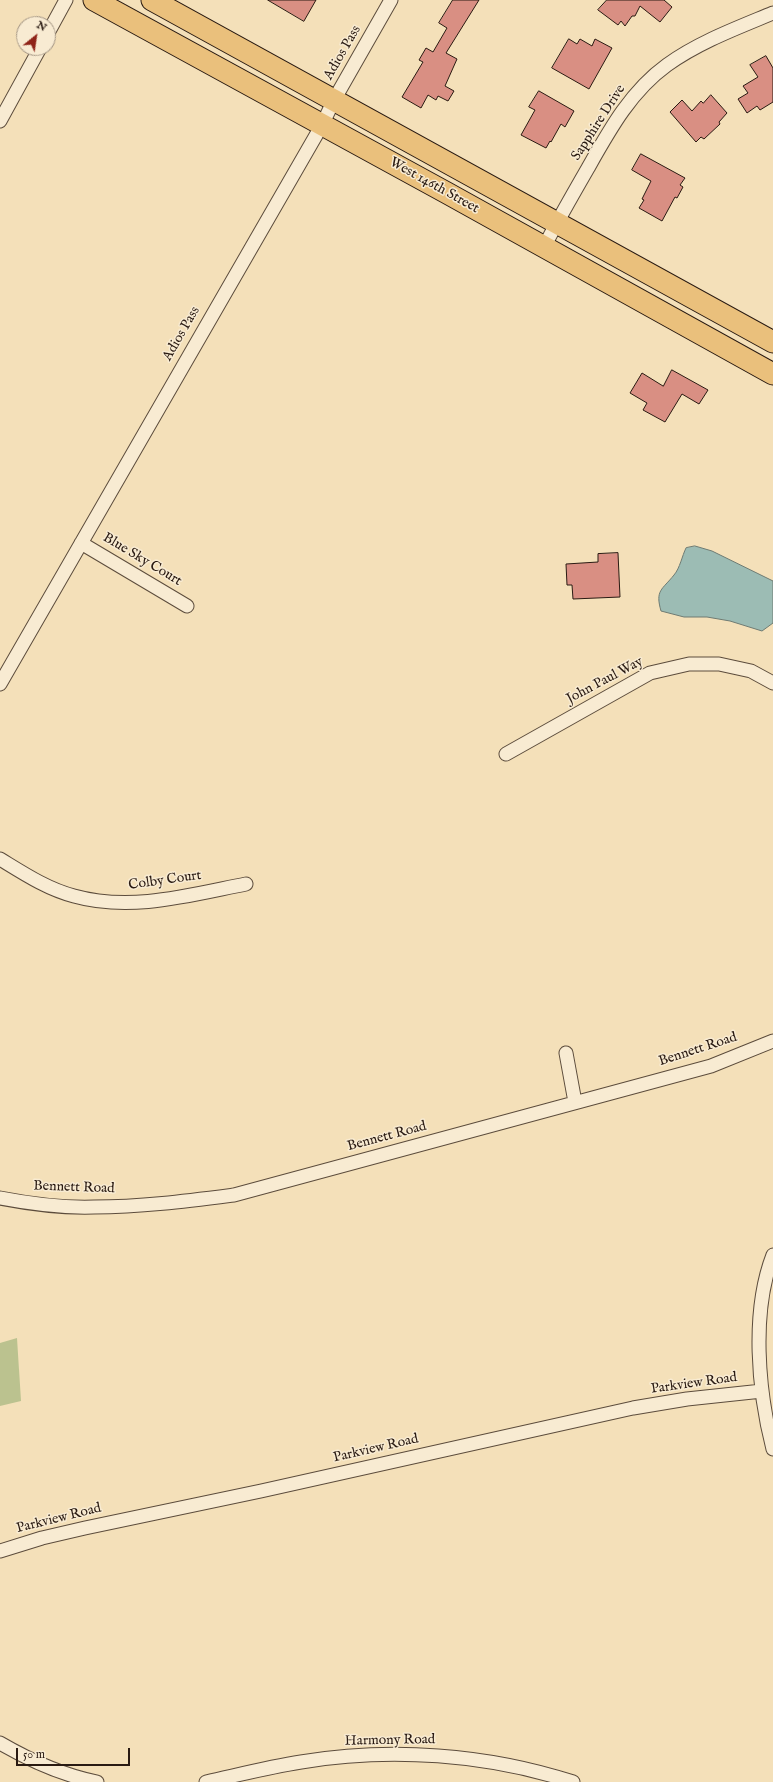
<!DOCTYPE html>
<html>
<head>
<meta charset="utf-8">
<style>
	body { margin:0 }
	#map { position:relative; width:773px; height:1782px; overflow:hidden; background:#f4e0b9; font-family:"IM FELL English",serif }
	canvas { display:block }
	.north { position:absolute; left:16px; top:16px; width:40px; height:40px; box-sizing:border-box; background:#f8ebd2; border:1px solid #a59785; border-radius:50%; rotate:30deg; font-size:11px; font-weight:700; line-height:16px; text-align:center; color:#291a12 }
	.north::after { content:''; display:block; margin:auto; width:14px; height:18px; background:#8f2418; clip-path:polygon(50% 0,100% 100%,50% 72%,0 100%) }
	.scale { position:absolute; left:16px; top:1748px; width:114px; height:18px; box-sizing:border-box; border:2px solid #291a12; border-top:0; padding-left:5px; font-size:12px; line-height:14px; white-space:nowrap; color:#291a12; -webkit-text-stroke:3px #f8ebd2; paint-order:stroke }
</style>
</head>
<body>
<div id="map">
<canvas width="773" height="1782"></canvas>
<div class="north">N</div>
<div class="scale">50 m</div>
</div>
<script>
const c = document.querySelector('canvas').getContext('2d');
c.lineJoin = 'round';
function fill(path, color) { c.fillStyle = color; c.fill(path, 'evenodd'); }
function strokePath(path, color, width, dash) { c.strokeStyle = color; c.lineWidth = width; c.lineCap = dash ? 'butt' : 'round'; c.setLineDash(dash || []); c.stroke(path); }
function label(font, color, halo, rows, align = 'center') {
  c.font = font + ' "IM FELL English",serif'; c.lineWidth = 3; c.setLineDash([]); c.textBaseline = 'middle'; c.strokeStyle = halo; c.fillStyle = color; for (const [text, x, y, turn = 0] of rows) {
    c.save(); c.translate(x, y); c.rotate((+turn || 0) * Math.PI / 180); c.textAlign = isNaN(turn) ? turn : align; if (halo) c.strokeText(text, 0, 0); c.fillText(text, 0, 0); c.restore();
  }
}
fill(new Path2D(`
	M17 1338 21 1401 0 1406V1343Z`), '#bbc28f');
const water = new Path2D(`
	M695 546 712 551 773 581V623L762 631 730 621 707 617H684L661 611C655 590 662 590 674 575 680 568 682 556 686 548Z`);
fill(water, '#9cbcb4');
strokePath(water, '#6e7b73', 1);
const building = new Path2D(`
	M268 0H316L304 21Z
	M453 0H479L446 53 457 59 445 86 454 91 448 101 438 96 436 100 428 95 421 108 402 97 423 62 419 60 426 48 433 52 447 28 439 23Z
	M607 0H664L672 7 660 22 640 6 635 16H632L625 26 621 21 618 25 598 10Z
	M569 39 577 44 580 39 592 46 595 39 612 48 589 89 552 68Z
	M766 56 773 68V102L760 110 757 106 747 113 738 99 748 93 743 86 758 77 750 65Z
	M539 91 574 111 565 127 561 124 551 142 550 141 546 148 521 135 535 110 529 107Z
	M711 95 727 113 719 122 720 124 704 139 701 137 696 142 670 112 682 100 692 111 701 101 703 103Z
	M641 154 685 178 680 185 683 187 677 198 675 197 662 221 639 208 644 200 642 199 651 181 632 170Z
	M672 370 708 390 699 404 682 394 665 422 643 410 647 403 630 393 642 373 663 386Z
	M618 553 620 597 573 599 572 585H567L566 564 598 562V554Z`);
fill(building, '#d98f83');
strokePath(building, '#291a12', 1);
const minor = new Path2D(`
	M48 33 66 0
	M0 121 40 48
	M544 247C558 220 573 194 588 168 610 129 631 91 667 65 699 42 737 28 773 13
	M81 543 187 606
	M0 684 322 125 334 100 391 0
	M506 754 650 673 689 664H719L751 671 773 683
	M0 859C23 873 47 889 74 896 131 912 190 895 246 884
	M566 1053 575 1102
	M0 1198C31 1204 63 1208 94 1207 141 1207 187 1201 234 1195L711 1066 773 1041
	M773 1255C751 1312 758 1391 773 1449
	M0 1551 42 1538 85 1528 261 1491 633 1408 687 1399 762 1391
	M0 1743C31 1761 62 1775 97 1782
	M206 1782C238 1775 269 1767 301 1762 390 1747 487 1754 573 1782`);
const primary = new Path2D(`
	M94 0 447 193 773 374
	M152 0 773 342`);
strokePath(minor, '#5c4c3c', 15);
strokePath(primary, '#291a12', 23);
strokePath(minor, '#f8ebd2', 13);
strokePath(primary, '#eac07c', 21);
label('14px', '#291a12', '#f8ebd2', [
	["Adios Pass",343,53,-60],
	["Sapphire Drive",599,123,-57],
	["West 146th Street",434,186,29],
	["Adios Pass",182,334,-60],
	["Blue Sky Court",142,560,31],
	["John Paul Way",605,681,-28],
	["Colby Court",165,881,-8],
	["Bennett Road",698,1050,-18],
	["Bennett Road",387,1137,-15],
	["Bennett Road",74,1188,2],
	["Parkview Road",694,1384,-8],
	["Parkview Road",376,1449,-13],
	["Parkview Road",59,1519,-14],
	["Harmony Road",390,1741,-1]
]);
</script>
</body>
</html>
